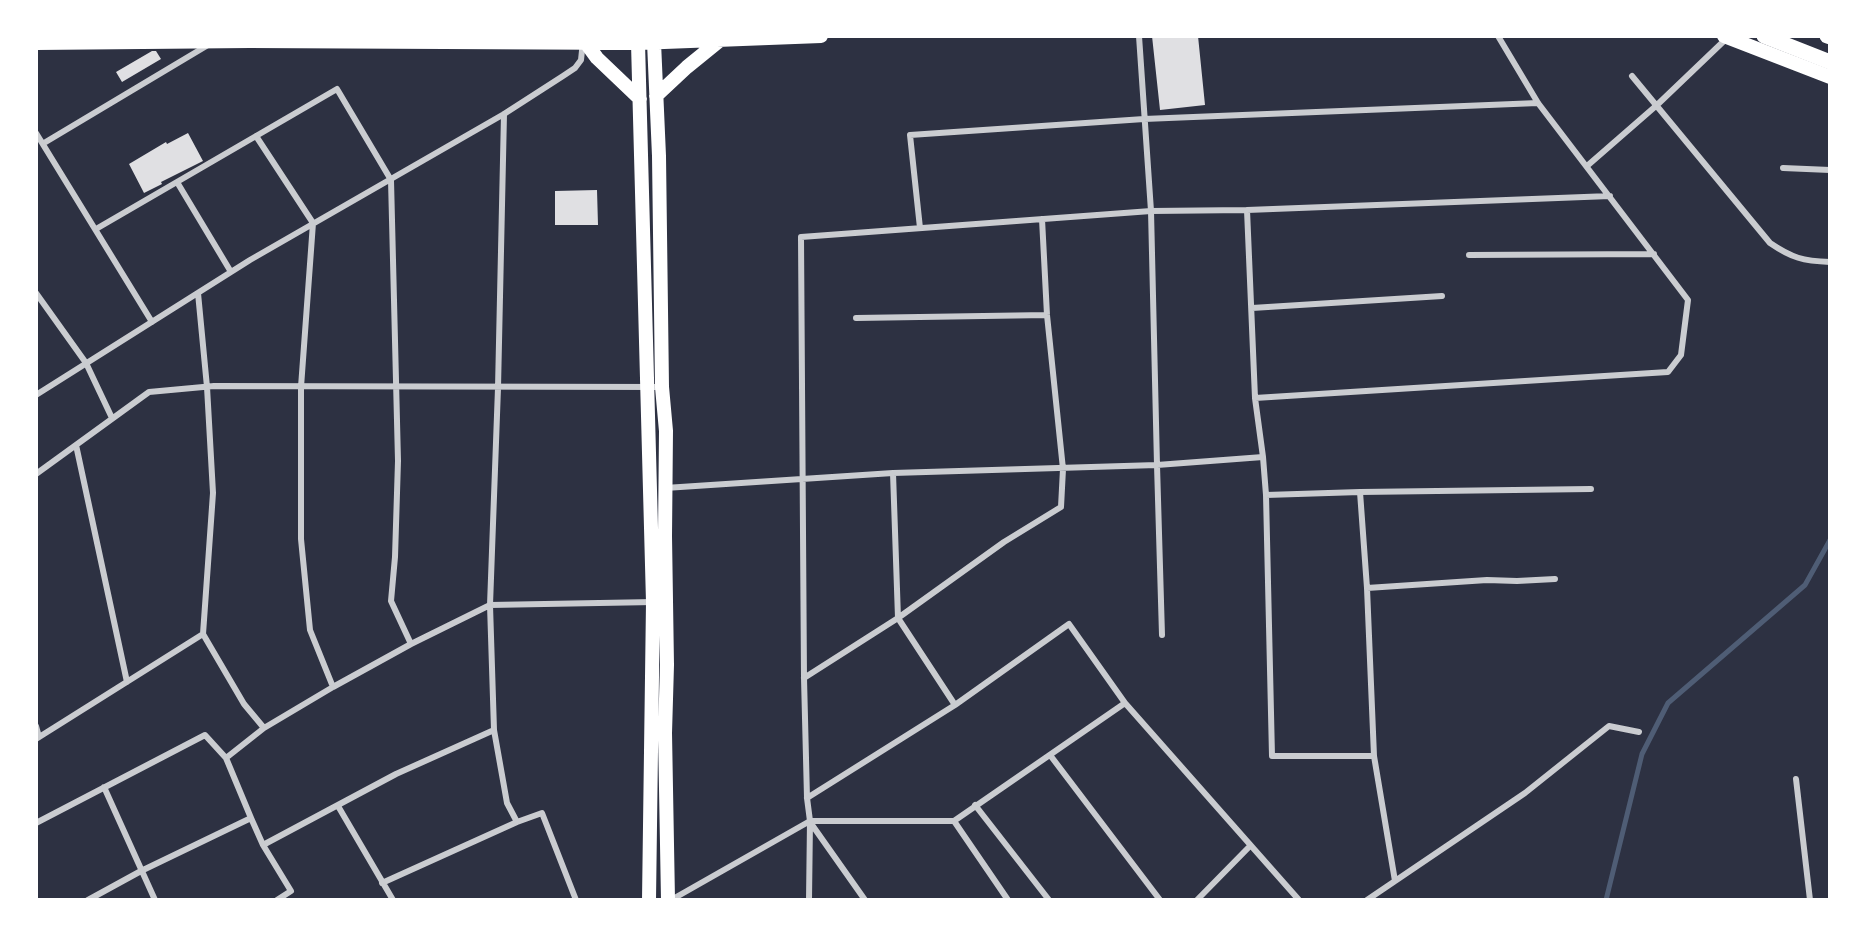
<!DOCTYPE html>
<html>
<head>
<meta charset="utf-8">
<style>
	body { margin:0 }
	#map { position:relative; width:1866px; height:936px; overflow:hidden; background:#2d3142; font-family:Montserrat,sans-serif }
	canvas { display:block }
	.frame { position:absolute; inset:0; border:38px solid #fff; pointer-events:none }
</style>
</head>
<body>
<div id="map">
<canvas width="1866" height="936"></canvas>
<div class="frame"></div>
</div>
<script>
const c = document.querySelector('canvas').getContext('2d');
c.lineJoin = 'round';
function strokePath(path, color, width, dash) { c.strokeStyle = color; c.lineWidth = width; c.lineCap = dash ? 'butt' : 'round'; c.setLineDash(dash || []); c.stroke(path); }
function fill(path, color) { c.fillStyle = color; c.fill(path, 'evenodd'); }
strokePath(new Path2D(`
	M1606 900 1642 754 1668 703 1805 585 1830 540`), '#4f5d75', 5);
fill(new Path2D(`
	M1152 36H1198L1205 105 1160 110Z
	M152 51H156L161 59 122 82 116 72Z
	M188 133 203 161 161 182 162 184 144 193 129 164 166 142 167 144Z
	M597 190 598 225H555V191Z`), '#e0e0e3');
strokePath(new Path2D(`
	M1632 76 1770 243C1792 258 1803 261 1830 262
	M36 133 152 322
	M256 136 313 223 301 387V539L310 630 333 687
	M44 143 208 45
	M1587 166 1657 105 1726 39
	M1783 168 1830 170
	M177 182 231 272
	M1247 210 1610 196
	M920 228 910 135 1144 119 1538 103
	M96 229 337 89 391 180 398 461 395 557 391 601 411 644
	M1469 255 1654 254
	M36 293 86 363 112 418
	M198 293 207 387 213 493 203 634
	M1252 308 1442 296
	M856 318 1047 315
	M36 395 250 260 504 114 563 76 575 68 581 60 583 41
	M1255 398 1668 372 1681 355 1688 300 1538 103 1498 36
	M76 445 127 682
	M893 473 898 618 955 705
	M36 474 149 392 214 386 662 387
	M665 488 893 473 1157 465 1151 211 1247 210 1255 398 1263 457
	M1360 492 1591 489
	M1266 495 1272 756H1374
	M1367 588 1487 580 1517 581 1555 579
	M1162 635 1157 465 1263 457 1266 495 1360 492 1367 588 1374 756 1395 881
	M804 678 898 618 1004 542 1061 507 1063 469 1047 315 1042 219
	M36 726 39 737
	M494 730 507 803 517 822 542 813 576 900
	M36 739 203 634 244 704 264 728 333 687 411 644 490 605 654 602
	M1050 755 1160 900
	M1796 779 1810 900
	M104 787 155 900
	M807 798 955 705 1069 624 1125 703 1299 900
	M975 805 1049 900
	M338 806 393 900
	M251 818 226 758 264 728
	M954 821 1125 703
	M810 822 865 900
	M36 823 205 735 226 758
	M263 845 291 891 277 900
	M382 883 517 822
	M88 900 141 871 251 818 263 845 396 774 494 730 490 605 498 388 504 114
	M671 900 810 821H954L1008 900
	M809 900 810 821 807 798 804 678 801 237 1151 211 1139 36
	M1197 900 1250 846
	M1367 900 1525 793 1609 726 1639 732`), '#caccd0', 6);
strokePath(new Path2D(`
	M1724 36 1830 77
	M654 42 659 156 662 387 666 431 665 536 667 665 665 733 668 900
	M36 43 250 41 638 43 821 36
	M586 43 597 58 640 99
	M638 43 653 602 649 900
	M656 96 687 67 719 41`), '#fff', 14);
strokePath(new Path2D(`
	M638 36V43
	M654 36V42
	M1764 36 1830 62
	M1827 36 1830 37`), '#fff', 15);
</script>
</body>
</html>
